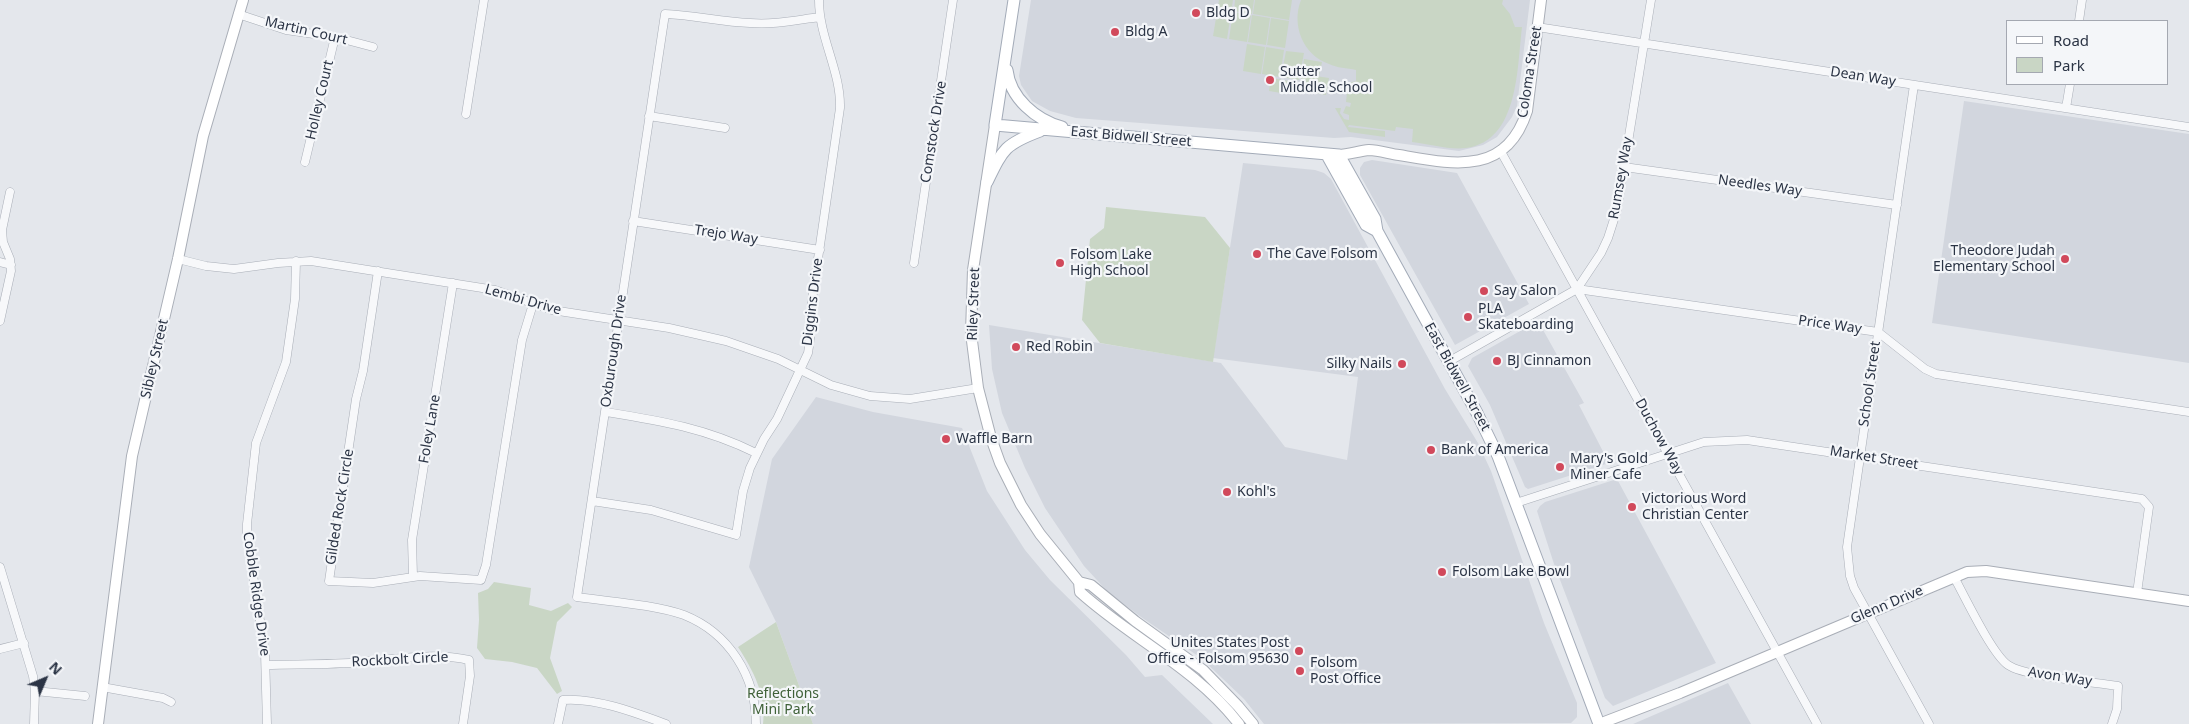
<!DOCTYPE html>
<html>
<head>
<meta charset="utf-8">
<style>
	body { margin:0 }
	#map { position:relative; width:2189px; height:724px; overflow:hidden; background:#e4e7ec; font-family:"Noto Sans",sans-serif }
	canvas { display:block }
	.legend { position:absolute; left:2006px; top:20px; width:162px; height:65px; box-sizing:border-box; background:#f4f6f9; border:1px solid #a4a8b1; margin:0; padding:6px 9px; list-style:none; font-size:15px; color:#2b3445 }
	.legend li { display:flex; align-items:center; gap:10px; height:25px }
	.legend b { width:25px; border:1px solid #a4a8b1 }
	.north { position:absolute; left:20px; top:654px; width:50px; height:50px; -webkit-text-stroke:4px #f4f6f9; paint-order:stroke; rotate:45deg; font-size:14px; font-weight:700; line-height:20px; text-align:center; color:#2b3445 }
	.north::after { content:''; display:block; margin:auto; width:18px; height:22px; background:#2b3445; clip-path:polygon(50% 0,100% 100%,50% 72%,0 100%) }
</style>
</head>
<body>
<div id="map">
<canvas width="2189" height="724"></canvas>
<ul class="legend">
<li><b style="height:6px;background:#fff"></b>Road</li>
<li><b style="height:14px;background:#c9d6c5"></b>Park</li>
</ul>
<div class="north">N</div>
</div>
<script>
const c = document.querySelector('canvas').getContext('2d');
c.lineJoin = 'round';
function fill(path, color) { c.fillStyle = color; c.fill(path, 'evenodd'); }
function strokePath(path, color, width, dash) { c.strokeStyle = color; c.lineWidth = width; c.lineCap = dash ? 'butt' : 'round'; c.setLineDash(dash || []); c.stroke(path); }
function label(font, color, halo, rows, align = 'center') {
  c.font = font + ' "Noto Sans",sans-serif'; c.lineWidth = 4.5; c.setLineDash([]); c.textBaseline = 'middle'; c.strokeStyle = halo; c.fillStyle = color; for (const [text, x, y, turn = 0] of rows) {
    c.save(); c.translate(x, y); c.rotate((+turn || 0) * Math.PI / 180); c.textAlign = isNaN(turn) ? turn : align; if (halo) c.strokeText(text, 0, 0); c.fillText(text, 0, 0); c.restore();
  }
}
fill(new Path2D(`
	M1031 0H1530L1517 106 1512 117 1497 137 1483 145 1459 151 1351 137 1334 138 1076 118 1050 111 1032 101 1021 85 1019 76Z
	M1964 101 2189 134V363L1932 323Z
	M1372 160 1457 173 1529 304 1455 345 1360 175V168L1364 162Z
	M1243 163 1315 170 1324 173 1331 179 1445 389 1478 443 1491 471 1544 623 1577 703V717L1571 723 1264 724 1244 699 1201 658 1141 617 1108 592 1084 566 1045 508 1025 468 1002 413 992 369 989 325 1221 363 1285 447 1347 460 1358 377 1213 358Z
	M1538 321 1584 403 1579 405 1609 463 1528 489 1525 487 1490 405 1468 366 1472 358Z
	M816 397 873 412 962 428 987 491 1025 550 1050 580 1126 655 1145 677 1162 675 1213 724H813L776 622 749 567 772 459Z
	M1617 479 1716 663 1613 706 1605 698 1554 564 1537 511 1540 506 1545 502Z
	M1728 683 1751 724H1633Z`), '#d2d6de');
fill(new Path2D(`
	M1219 0H1233L1227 39 1213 36Z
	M1235 0H1254L1252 14 1234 11Z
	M1255 0H1292L1289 20 1253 14Z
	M1301 0H1503L1502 4 1510 14 1515 27H1522C1517 67 1519 141 1466 148 1449 150 1429 144 1412 142L1413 129 1396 127 1395 131 1349 125 1348 127 1385 131V137L1349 132 1335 108H1341L1340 113 1344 119 1349 120V115L1343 113 1346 106 1350 107 1351 103 1346 102 1348 83 1356 81V70C1347 68 1337 68 1329 64 1303 55 1291 25 1301 0Z
	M1233 12 1251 15 1247 42 1229 39Z
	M1252 15 1270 18 1266 45 1248 42Z
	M1271 18 1289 21 1285 48 1267 45Z
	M1247 44 1265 47 1261 74 1243 71Z
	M1266 47 1284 50 1280 77 1262 74Z
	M1286 51 1304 53 1299 80 1281 77Z
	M1304 59 1322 62 1319 76 1302 73Z
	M1302 74 1329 78 1326 95 1299 91Z
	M1271 78 1289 81 1287 94 1269 91Z
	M1106 207 1205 217 1230 248 1213 362 1100 343 1082 320 1090 239 1104 228Z
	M494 582 531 588 529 605 551 611 568 603 572 607 557 622 550 658 562 691 557 694 537 668 512 662 485 659 477 648 479 620 478 593 488 589Z
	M776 622 813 724H763C767 696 753 670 738 647Z`), '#c9d6c5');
const street = new Path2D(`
	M238 14 286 30 335 37 373 47
	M2079 21 2082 0
	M1537 27 2189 127
	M1914 85 1847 547 1850 576 1854 588 1929 724
	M2066 108 2070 84
	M466 114 484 0
	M649 116 725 128
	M1500 150 1817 724
	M305 162 335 37
	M1624 167 1897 205
	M633 221 820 250
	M178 259 206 266 234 269 278 263 311 261 495 290 552 310 669 328 726 341 778 359 831 385 870 396 910 399 978 388
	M0 262 11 265
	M914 263 953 0
	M378 271 363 371 356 399 329 581 373 583 420 576 481 580 486 565 522 340 533 304
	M1577 289 1878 332 1925 369 1936 374 2189 412
	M0 321 11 271 10 259 3 242 2 230 10 192
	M1448 362 1577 289 1601 253 1608 238 1617 210 1651 0
	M606 412C661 421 705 428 756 453
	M592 501 651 510 736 535 743 491 750 468 764 439 777 419 808 353 810 340 812 300 840 108C841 71 819 38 819 0
	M1516 503 1704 442 1747 440 2142 499 2149 507 2137 593
	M0 567 33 676 35 691 34 724
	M413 576 412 540 453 283
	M1954 577C1965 597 1992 654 2008 665 2026 677 2094 682 2118 686L2117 709 2112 724
	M0 649 24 643
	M266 665C298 664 330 665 362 662 397 659 434 652 469 660L470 676 463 724
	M102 687 163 698 171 702
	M35 691 85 696
	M267 724 265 653 247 536V524L256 443 286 362 295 299 296 261
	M558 724 563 700C594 697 636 713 666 724
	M756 724C756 676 729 633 684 615 652 604 611 602 577 597L665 14C694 15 721 22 750 23 774 25 796 20 820 17`);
const secondary = new Path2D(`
	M995 125 973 270 971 333 978 388 991 438 1000 463 1021 505 1040 534 1079 582 1091 585 1135 621 1203 670 1238 706 1253 724
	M1339 155C1349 154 1360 151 1369 150 1379 150 1390 154 1399 155 1452 164 1506 177 1527 111L1541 0
	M1079 582 1080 592C1132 639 1195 667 1239 724
	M98 724 132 456 178 259 203 136 243 0
	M1599 724 1680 693 1967 572 1986 571 2189 601`);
const primary = new Path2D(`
	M1014 0 995 125 1339 155 1375 219 1377 231 1477 413 1498 456 1599 724
	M1007 70C1010 98 1036 120 1062 127
	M1327 155 1366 225 1377 231
	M987 182C1003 149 1005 144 1040 131`);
strokePath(street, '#a9aeb7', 9);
strokePath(secondary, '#a9aeb7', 12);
strokePath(primary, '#a3abb8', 13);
strokePath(street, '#f7f8fa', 8);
strokePath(secondary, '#fff', 10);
strokePath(primary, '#fff', 11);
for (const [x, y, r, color] of [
	[1196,13,5,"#d1495b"],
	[1115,32,5,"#d1495b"],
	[1270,80,5,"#d1495b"],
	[1257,254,5,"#d1495b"],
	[2065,259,5,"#d1495b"],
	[1060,263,5,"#d1495b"],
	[1484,291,5,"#d1495b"],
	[1468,317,5,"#d1495b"],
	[1016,347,5,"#d1495b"],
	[1497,361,5,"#d1495b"],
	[1402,364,5,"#d1495b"],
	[946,439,5,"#d1495b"],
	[1431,450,5,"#d1495b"],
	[1560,467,5,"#d1495b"],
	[1227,492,5,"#d1495b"],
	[1632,507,5,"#d1495b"],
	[1442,572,5,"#d1495b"],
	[1299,651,5,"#d1495b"],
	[1300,671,5,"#d1495b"]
]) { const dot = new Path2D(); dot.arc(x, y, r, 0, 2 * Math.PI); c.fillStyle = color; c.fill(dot); strokePath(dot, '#f4f6f9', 2); }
label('14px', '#2b3445', '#f4f6f9', [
	["Bldg D",1206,13],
	["Bldg A",1125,32],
	["Sutter",1280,72],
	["Middle School",1280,88],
	["Theodore Judah",2055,251,"right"],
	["Elementary School",2055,267,"right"],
	["The Cave Folsom",1267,254],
	["Folsom Lake",1070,255],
	["High School",1070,271],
	["Say Salon",1494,291],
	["PLA",1478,309],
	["Skateboarding",1478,325],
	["Red Robin",1026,347],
	["BJ Cinnamon",1507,361],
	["Silky Nails",1392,364,"right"],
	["Waffle Barn",956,439],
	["Bank of America",1441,450],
	["Mary's Gold",1570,459],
	["Miner Cafe",1570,475],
	["Kohl's",1237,492],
	["Victorious Word",1642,499],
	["Christian Center",1642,515],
	["Folsom Lake Bowl",1452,572],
	["Unites States Post",1289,643,"right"],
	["Office - Folsom 95630",1289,659,"right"],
	["Folsom",1310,663],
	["Post Office",1310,679]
], 'left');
label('14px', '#2b3445', '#f4f6f9', [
	["Martin Court",306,31,13],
	["Coloma Street",1530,72,-81],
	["Dean Way",1863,77,9],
	["Holley Court",320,100,-77],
	["Comstock Drive",934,132,-81],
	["East Bidwell Street",1131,137,5],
	["Rumsey Way",1621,178,-80],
	["Needles Way",1760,186,8],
	["Trejo Way",726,235,9],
	["Lembi Drive",523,300,16],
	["Diggins Drive",813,302,-83],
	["Riley Street",974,304,-88],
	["Price Way",1830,325,8],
	["Oxburough Drive",614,351,-82],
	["Sibley Street",155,359,-77],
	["East Bidwell Street",1457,377,61],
	["School Street",1870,384,-82],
	["Foley Lane",430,429,-80],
	["Duchow Way",1659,437,61],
	["Market Street",1874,458,9],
	["Gilded Rock Circle",340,507,-81],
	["Cobble Ridge Drive",256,594,82],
	["Glenn Drive",1887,605,-23],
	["Rockbolt Circle",400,660,-3],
	["Avon Way",2060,677,9]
]);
label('14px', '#3f6138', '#f4f6f9', [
	["Reflections",783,694],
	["Mini Park",783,710]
]);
</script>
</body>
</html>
